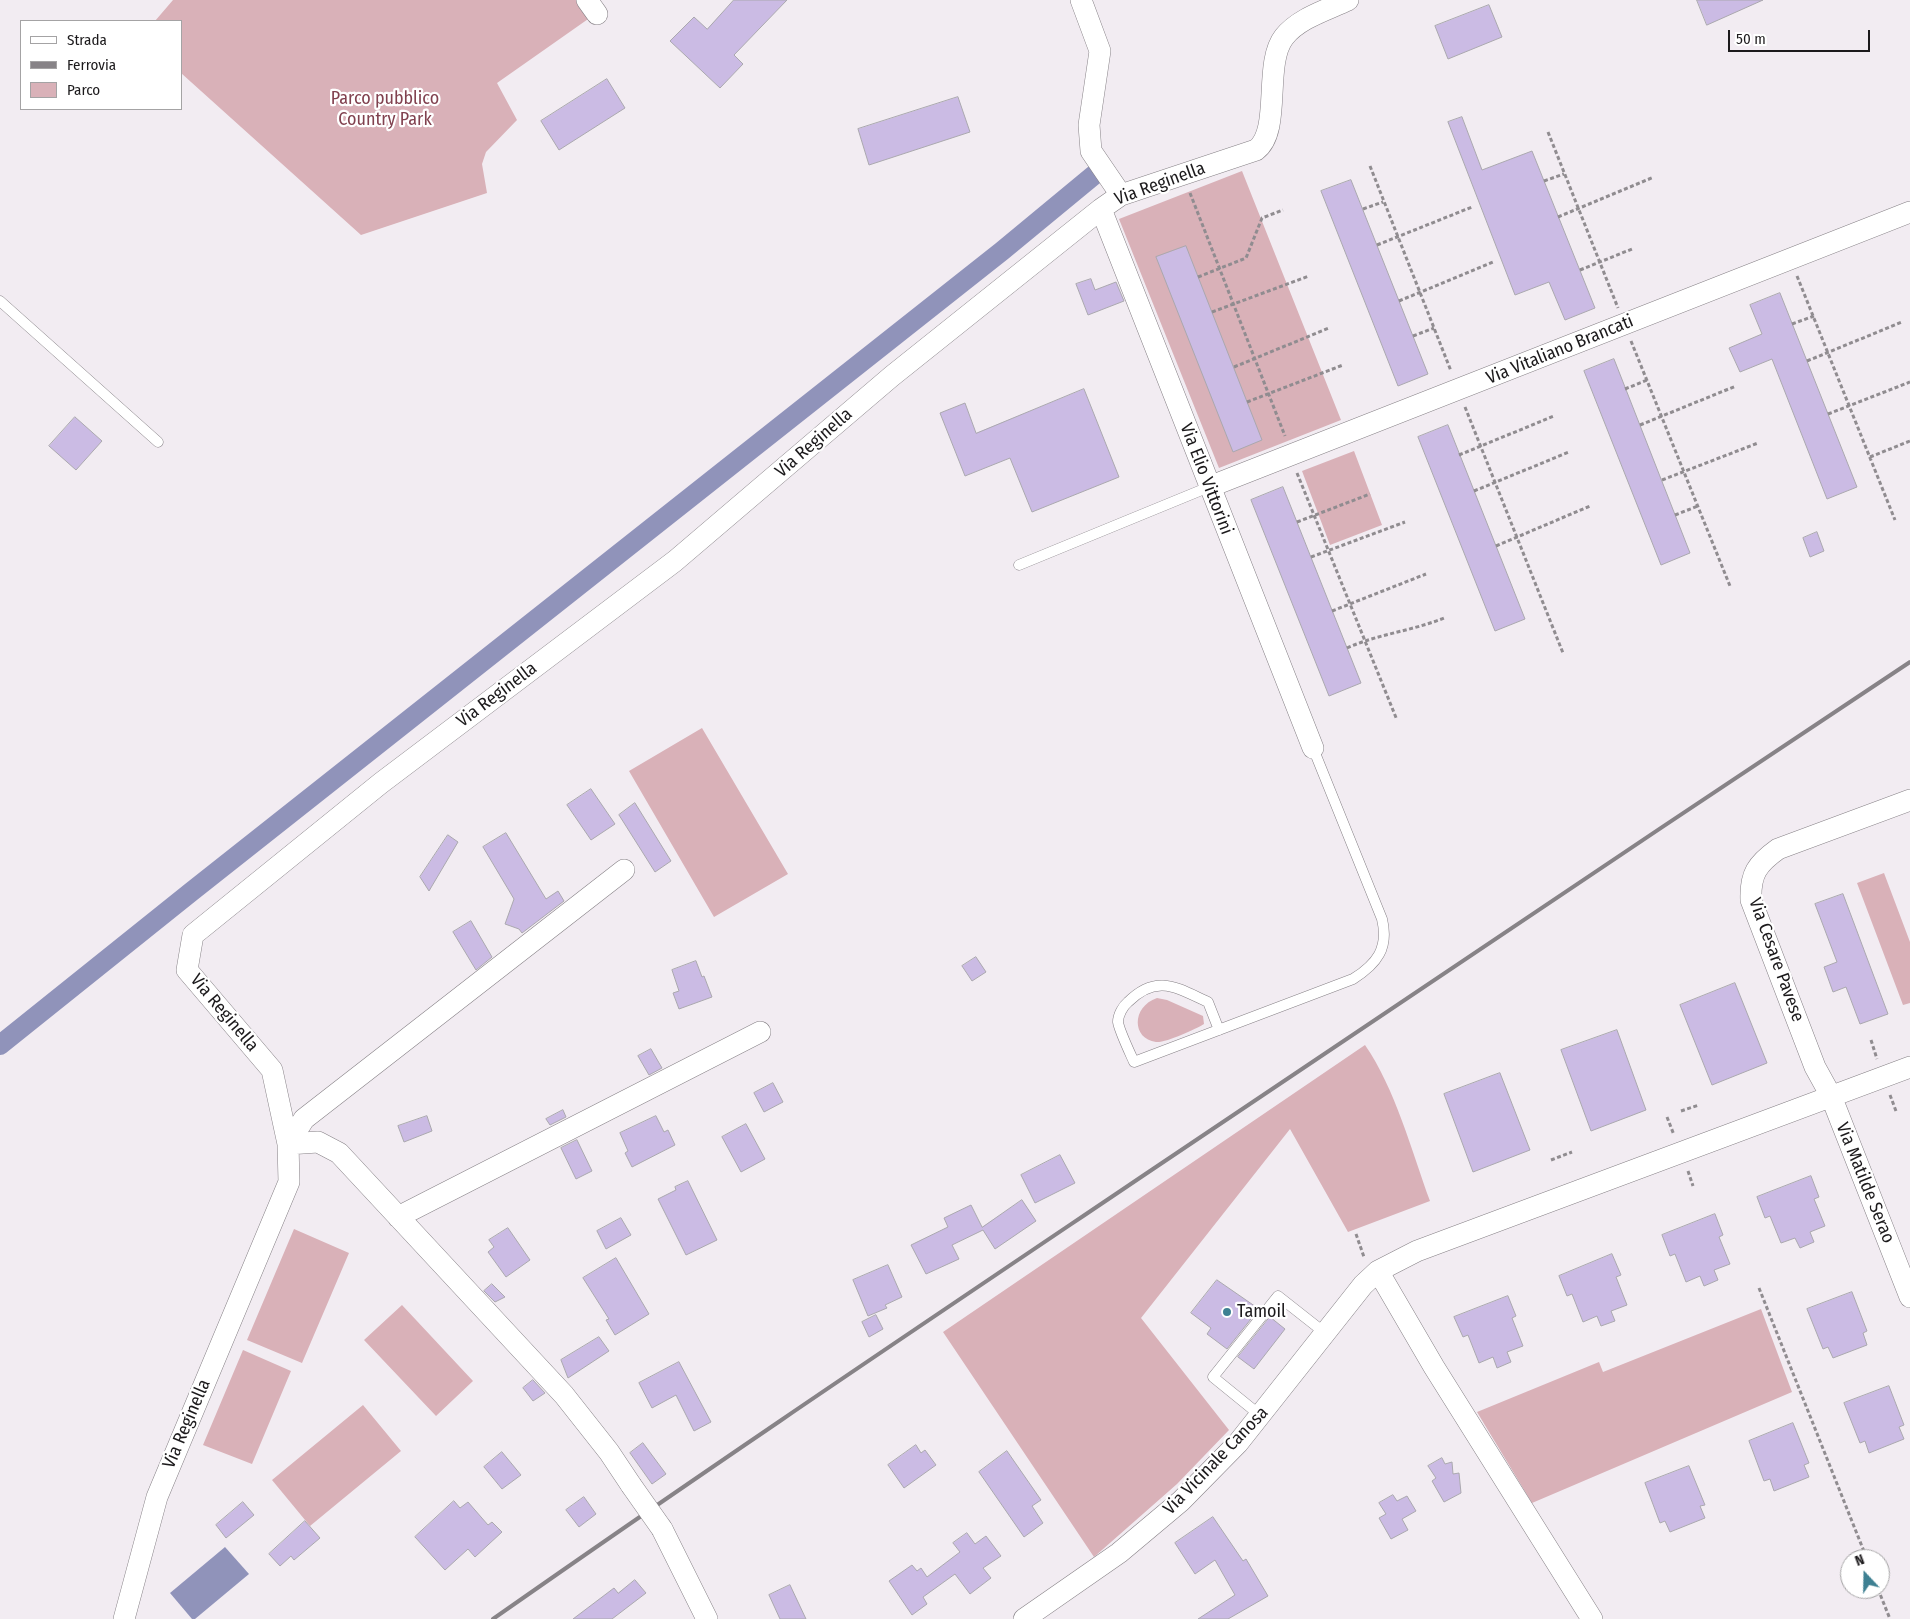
<!DOCTYPE html>
<html>
<head>
<meta charset="utf-8">
<style>
	body { margin:0 }
	#map { position:relative; width:1910px; height:1619px; overflow:hidden; background:#f2ecf2; font-family:"Fira Sans Condensed",sans-serif }
	canvas { display:block }
	.legend { position:absolute; left:20px; top:20px; width:162px; height:90px; box-sizing:border-box; background:#fff; border:1px solid #a4a3a4; margin:0; padding:6px 9px; list-style:none; font-size:15px; color:#1c1a1c }
	.legend li { display:flex; align-items:center; gap:10px; height:25px }
	.legend b { width:25px; border:1px solid #a4a3a4 }
	.north { position:absolute; left:1840px; top:1549px; width:50px; height:50px; box-sizing:border-box; background:#fff; border:1px solid #a4a3a4; border-radius:50%; rotate:339deg; font-size:14px; font-weight:700; line-height:20px; text-align:center; color:#1c1a1c }
	.north::after { content:''; display:block; margin:auto; width:18px; height:22px; background:#3e8092; clip-path:polygon(50% 0,100% 100%,50% 72%,0 100%) }
	.scale { position:absolute; left:1728px; top:30px; width:142px; height:22px; box-sizing:border-box; border:2px solid #1c1a1c; border-top:0; padding-left:6px; font-size:15px; line-height:18px; white-space:nowrap; color:#1c1a1c; -webkit-text-stroke:4px #fff; paint-order:stroke }
</style>
</head>
<body>
<div id="map">
<canvas width="1910" height="1619"></canvas>
<ul class="legend">
<li><b style="height:6px;background:#fff"></b>Strada</li>
<li><b style="height:6px;background:#878387"></b>Ferrovia</li>
<li><b style="height:14px;background:#d9b1b8"></b>Parco</li>
</ul>
<div class="north">N</div>
<div class="scale">50 m</div>
</div>
<script>
const c = document.querySelector('canvas').getContext('2d');
c.lineJoin = 'round';
function fill(path, color) { c.fillStyle = color; c.fill(path, 'evenodd'); }
function strokePath(path, color, width, dash) { c.strokeStyle = color; c.lineWidth = width; c.lineCap = dash ? 'butt' : 'round'; c.setLineDash(dash || []); c.stroke(path); }
function label(font, color, halo, rows, align = 'center') {
  c.font = font + ' "Fira Sans Condensed",sans-serif'; c.lineWidth = 4.5; c.setLineDash([]); c.textBaseline = 'middle'; c.strokeStyle = halo; c.fillStyle = color; for (const [text, x, y, turn = 0] of rows) {
    c.save(); c.translate(x, y); c.rotate((+turn || 0) * Math.PI / 180); c.textAlign = isNaN(turn) ? turn : align; if (halo) c.strokeText(text, 0, 0); c.fillText(text, 0, 0); c.restore();
  }
}
fill(new Path2D(`
	M173 0H578L591 17 497 83 517 120 486 152 482 164 487 193 361 235 181 73V21H155Z
	M1242 171 1341 420 1219 468 1119 219Z
	M1354 451 1382 525 1330 545 1302 471Z
	M702 728 788 874 714 917 629 771Z
	M1884 873 1910 942V1003L1903 1005 1857 883Z
	M1157 998 1167 1000 1203 1016 1204 1024C1196 1029 1166 1043 1156 1042 1132 1039 1131 1007 1157 998Z
	M1365 1045C1395 1088 1412 1152 1430 1201L1348 1232 1290 1129 1141 1318 1229 1430 1177 1484 1094 1557 943 1332Z
	M294 1229 349 1253 302 1363 247 1340Z
	M402 1305 473 1381 436 1416 364 1340Z
	M1761 1309 1792 1392 1532 1503 1477 1412 1599 1362 1603 1372Z
	M243 1350 291 1371 252 1464 203 1445Z
	M363 1405 401 1451 310 1526 272 1480Z`), '#d9b1b8');
fill(new Path2D(`
	M225 1547 249 1574 195 1619H192L170 1593Z`), '#9093ba');
strokePath(new Path2D(`
	M0 1045 191 892 1002 251 1094 175`), '#9093ba', 20);
const building = new Path2D(`
	M734 0H787L734 55 743 64 720 88 670 41 694 17 707 29Z
	M1697 0H1763L1707 25Z
	M1489 5 1502 37 1448 59 1435 26Z
	M607 79 625 108 559 150 541 121Z
	M958 97 970 132 869 165 858 129Z
	M1462 117 1482 170 1532 151 1595 308 1565 320 1549 282 1515 295 1448 122Z
	M1351 180 1428 374 1398 386 1321 191Z
	M1186 246 1262 440 1233 452 1156 257Z
	M1091 279 1095 290 1116 282 1124 301 1088 315 1076 284Z
	M1780 293 1857 487 1827 499 1772 359 1740 372 1729 348 1762 334 1750 305Z
	M1614 359 1690 553 1661 565 1584 371Z
	M1084 389 1119 477 1032 512 1010 458 965 476 940 413 965 403 976 433Z
	M75 417 102 441 76 470 49 446Z
	M1448 425 1525 619 1495 631 1418 437Z
	M1283 487 1361 683 1329 696 1251 500Z
	M1817 532 1824 551 1810 557 1803 538Z
	M591 789 615 824 591 840 567 805Z
	M635 803 671 861 655 872 619 815Z
	M506 833 546 899 558 891 564 901 522 933 519 929 505 924 514 899 483 847Z
	M448 835 458 842 429 891 420 877Z
	M1843 894 1888 1014 1860 1024 1846 987 1833 992 1824 967 1837 962 1815 904Z
	M471 921 492 957 476 970 453 932Z
	M976 957 986 972 972 981 962 966Z
	M696 961 702 977 704 976 712 997 679 1009 673 993 679 991 672 970Z
	M1735 983 1767 1063 1712 1085 1680 1005Z
	M1617 1030 1646 1110 1591 1131 1561 1050Z
	M651 1049 662 1068 649 1075 638 1056Z
	M1500 1073 1530 1150 1473 1172 1444 1094Z
	M773 1083 783 1102 764 1112 754 1093Z
	M563 1110 566 1117 550 1125 546 1119Z
	M427 1116 432 1131 404 1142 398 1126Z
	M656 1116 664 1132 668 1130 675 1145 632 1167 625 1153 628 1151 620 1133Z
	M746 1124 765 1159 741 1172 722 1137Z
	M577 1140 592 1171 576 1179 561 1148Z
	M1060 1155 1075 1183 1035 1203 1021 1175Z
	M1811 1176 1819 1197 1814 1199 1825 1226 1810 1232 1814 1242 1800 1248 1795 1238 1781 1243 1770 1216 1765 1218 1757 1197Z
	M688 1181 717 1240 686 1255 658 1199 676 1190 675 1187Z
	M1022 1200 1036 1221 995 1249 983 1230 952 1245 959 1259 926 1274 911 1245 948 1227 944 1218 971 1205 982 1227Z
	M1715 1214 1723 1235 1719 1237 1730 1264 1714 1270 1718 1280 1704 1286 1700 1276 1686 1282 1675 1254 1670 1256 1662 1235Z
	M621 1218 631 1235 606 1249 597 1231Z
	M508 1228 530 1260 506 1277 488 1252 494 1247 489 1240Z
	M1612 1254 1621 1275 1616 1277 1627 1305 1611 1311 1615 1321 1601 1326 1597 1316 1583 1322 1572 1294 1567 1296 1559 1276Z
	M616 1258 649 1314 615 1335 606 1320 609 1319 583 1278Z
	M888 1265 902 1297 885 1305 887 1308 868 1316 853 1280Z
	M1217 1280 1259 1309 1227 1349 1207 1334 1211 1328 1191 1313Z
	M492 1284 505 1297 495 1302 484 1291Z
	M1852 1292 1867 1331 1863 1333 1867 1345 1833 1358 1828 1347 1823 1349 1807 1309Z
	M1508 1296 1516 1316 1512 1318 1523 1346 1507 1352 1511 1362 1497 1368 1493 1357 1479 1363 1468 1335 1463 1337 1454 1317Z
	M876 1315 883 1329 869 1337 862 1322Z
	M1270 1317 1285 1329 1254 1369 1238 1357Z
	M599 1337 609 1351 568 1378 561 1360Z
	M679 1362 711 1422 694 1431 676 1395 652 1408 639 1383Z
	M533 1380 545 1393 533 1401 523 1388Z
	M1889 1386 1904 1425 1899 1427 1904 1439 1869 1453 1865 1441 1860 1443 1844 1403Z
	M1793 1423 1809 1463 1804 1465 1809 1477 1774 1491 1770 1479 1764 1481 1749 1441Z
	M643 1443 666 1474 652 1484 630 1453Z
	M916 1445 921 1453 925 1450 936 1465 904 1488 888 1465Z
	M1007 1451 1041 1500 1032 1506 1043 1523 1024 1537 979 1472Z
	M502 1452 521 1475 502 1489 484 1467Z
	M1442 1458 1445 1464 1452 1462 1453 1474 1459 1473 1461 1493 1444 1502 1432 1481 1436 1478 1428 1466Z
	M1689 1466 1705 1505 1700 1506 1705 1518 1670 1532 1665 1521 1660 1523 1645 1483Z
	M1393 1495 1397 1501 1407 1496 1416 1511 1402 1519 1408 1530 1391 1539 1379 1518 1386 1514 1379 1503Z
	M584 1497 596 1514 579 1527 566 1510Z
	M454 1501 460 1508 468 1502 488 1525 492 1522 502 1532 475 1557 468 1549 445 1570 415 1537Z
	M243 1502 254 1515 226 1538 216 1525Z
	M1213 1517 1243 1561 1246 1559 1268 1596 1228 1619H1198L1235 1595 1215 1560 1195 1574 1175 1543Z
	M305 1521 320 1538 294 1560 291 1556 280 1566 269 1554Z
	M967 1533 975 1544 986 1536 1001 1556 983 1568 991 1578 970 1594 955 1574 923 1597 927 1604 912 1615 889 1581 912 1565 917 1571 921 1568 927 1577 960 1552 953 1543Z
	M635 1580 646 1593 612 1619H573L614 1588 618 1593Z
	M790 1585 806 1619H780L769 1595Z`);
fill(building, '#cbbbe4');
strokePath(building, '#aaa8ae', 1);
const service = new Path2D(`
	M0 301 158 442
	M1019 565 1209 487
	M1219 1030 1208 1002C1177 988 1157 973 1128 1002 1123 1006 1118 1015 1118 1022 1119 1030 1130 1053 1134 1062L1353 979C1377 964 1389 948 1382 919L1313 748
	M1261 1416 1213 1377 1278 1296 1325 1333`);
const minor = new Path2D(`
	M587 0 597 14
	M1081 0 1100 51 1089 125 1091 151 1121 195
	M1101 209 1313 748
	M1209 487 1910 212
	M1910 800 1778 849C1757 864 1750 874 1751 900L1815 1067 1831 1096 1910 1297
	M288 1144 318 1142 339 1153 564 1395 609 1452 631 1485
	M288 1144 304 1119 624 870
	M398 1217 760 1032
	M1378 1271 1434 1367 1592 1619
	M662 1529 707 1619
	M124 1619 157 1497 289 1182 288 1144 272 1070 187 970 193 935 381 783 675 561 892 376 1101 209 1121 195 1256 150C1282 131 1263 64 1284 37 1299 18 1327 10 1348 0
	M1024 1619 1119 1553 1181 1501 1238 1443 1363 1285 1378 1271 1417 1251 1910 1067`);
strokePath(service, '#868186', 11);
strokePath(minor, '#868186', 22);
strokePath(new Path2D(`
	M1548 132 1618 308
	M1370 166 1451 371
	M1544 181 1564 174
	M1190 193 1285 436
	M1363 209 1383 202
	M1558 217 1654 177
	M1377 245 1472 207
	M1580 270 1632 249
	M1797 276 1895 520
	M1198 277 1246 258 1262 218 1283 210
	M1399 301 1493 262
	M1212 312 1309 276
	M1792 324 1814 316
	M1413 336 1434 328
	M1631 341 1730 586
	M1807 361 1902 322
	M1234 367 1329 328
	M1625 389 1647 380
	M1247 402 1343 365
	M1465 407 1563 653
	M1828 414 1910 382
	M1640 425 1736 386
	M1459 455 1554 416
	M1870 457 1910 441
	M1297 473 1397 720
	M1662 480 1758 443
	M1474 491 1569 452
	M1675 515 1698 506
	M1297 522 1370 494
	M1496 546 1590 506
	M1311 557 1405 522
	M1332 611 1426 574
	M1347 648C1378 634 1412 631 1444 618
	M1871 1040 1877 1059
	M1890 1095 1896 1111
	M1681 1111 1699 1105
	M1667 1117 1674 1135
	M1551 1160 1572 1152
	M1688 1171 1693 1186
	M1356 1234 1364 1257
	M1759 1288 1867 1559
	M1878 1589 1890 1619`), '#908c90', 3, [4, 2.5]);
strokePath(service, '#fff', 10);
strokePath(minor, '#fff', 21);
strokePath(new Path2D(`
	M493 1619C711 1466 932 1318 1153 1169 1405 999 1657 830 1910 662`), '#878387', 4);
const minorBridge = new Path2D(`
	M631 1485 662 1529`);
strokePath(minorBridge, '#868186', 22, []);
strokePath(minorBridge, '#fff', 21);
for (const [x, y, r, color] of [
	[1227,1312,5,"#3e8092"]
]) { const dot = new Path2D(); dot.arc(x, y, r, 0, 2 * Math.PI); c.fillStyle = color; c.fill(dot); strokePath(dot, '#fff', 2); }
label('18px', '#81414f', '#fff', [
	["Parco pubblico",385,99],
	["Country Park",385,120]
]);
label('18px', '#1c1a1c', '#fff', [
	["Via Reginella",1160,184,-20],
	["Via Vitaliano Brancati",1560,350,-22],
	["Via Reginella",814,443,-41],
	["Via Elio Vittorini",1206,479,69],
	["Via Reginella",497,695,-37],
	["Via Cesare Pavese",1776,960,70],
	["Via Reginella",224,1013,50],
	["Via Matilde Serao",1865,1183,68],
	["Via Reginella",187,1424,-67],
	["Via Vicinale Canosa",1216,1461,-46]
]);
label('18px', '#1c1a1c', '#fff', [
	["Tamoil",1237,1312]
], 'left');
</script>
</body>
</html>
